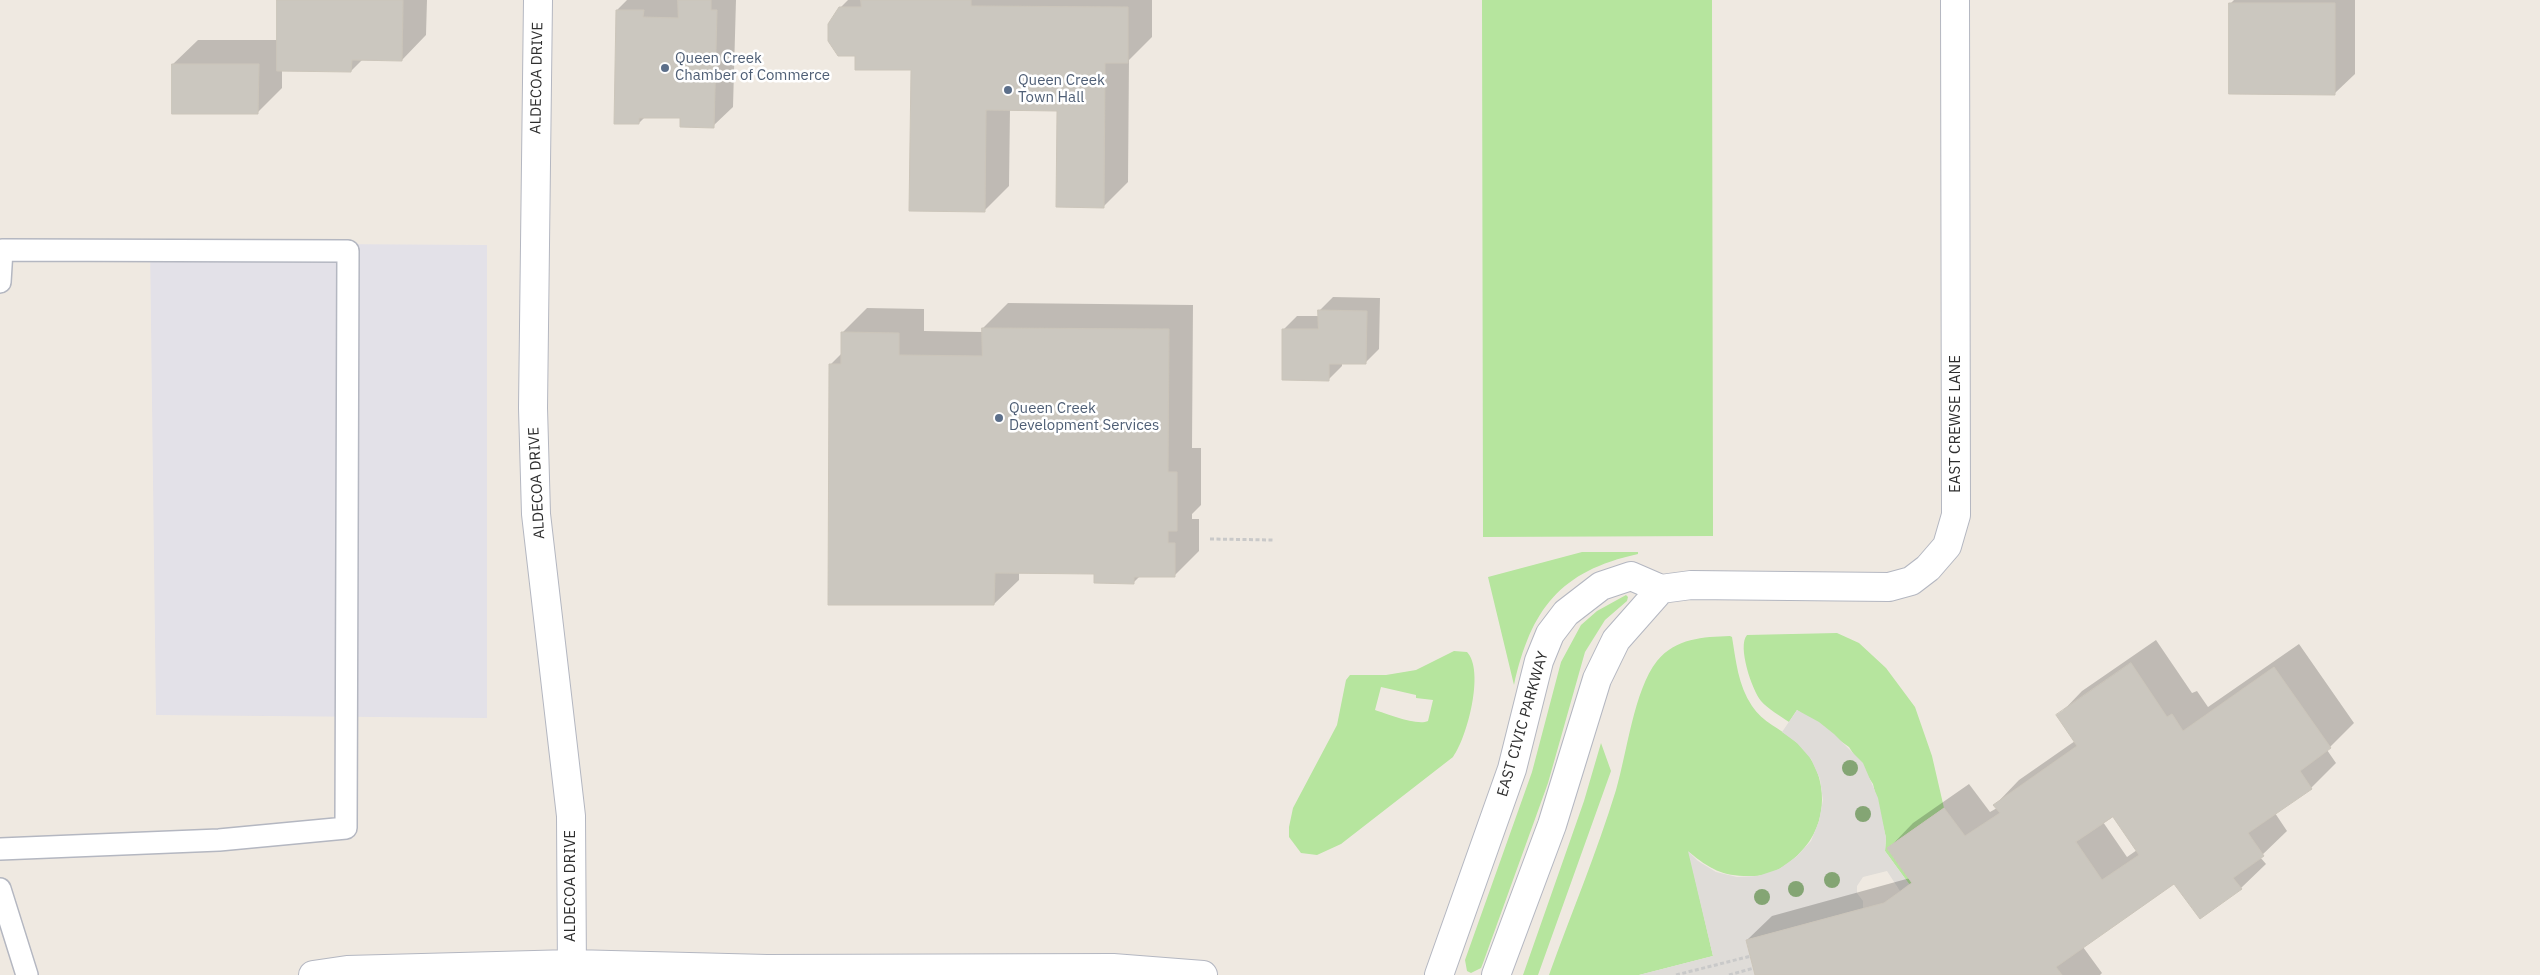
<!DOCTYPE html>
<html>
<head>
<meta charset="utf-8">
<style>
	body { margin:0 }
	canvas { display:block; background:#efe9e1 }
</style>
</head>
<body>
<canvas width="2540" height="975"></canvas>
<script>
const c = document.querySelector('canvas').getContext('2d');
c.lineJoin = 'round';
function fill(path, color) { c.fillStyle = color; c.fill(path, 'evenodd'); }
function strokePath(path, color, width, dash) { c.strokeStyle = color; c.lineWidth = width; c.lineCap = dash ? 'butt' : 'round'; c.setLineDash(dash || []); c.stroke(path); }
function label(font, color, halo, rows, align = 'center') {
  c.font = font + ' "IBM Plex Sans",sans-serif'; c.lineWidth = 5; c.setLineDash([]); c.textBaseline = 'middle'; c.strokeStyle = halo; c.fillStyle = color; for (const [text, x, y, turn = 0] of rows) {
    c.save(); c.translate(x, y); c.rotate((+turn || 0) * Math.PI / 180); c.textAlign = isNaN(turn) ? turn : align; if (halo) c.strokeText(text, 0, 0); c.fillText(text, 0, 0); c.restore();
  }
}
fill(new Path2D(`
	M150 243 487 245V718L156 715Z`), '#e3e1e8');
fill(new Path2D(`
	M1482 0H1712L1713 536 1483 537Z
	M1582 552H1638V554C1560 571 1531 609 1514 685L1488 577Z
	M1626 595 1628 597 1627 601 1605 620 1585 652 1548 783 1483 963 1481 968 1471 973 1467 971 1465 960 1532 772 1561 662 1581 625 1597 611Z
	M1837 633 1859 643 1886 668 1915 707 1932 756 1944 808 1887 848 1912 883 1909 884 1885 851 1886 838 1873 784 1849 747 1797 710 1789 722C1780 716 1768 709 1761 701 1752 690 1737 646 1747 635Z
	M1730 636 1732 637C1736 661 1738 685 1752 706 1762 722 1781 729 1795 741 1827 766 1831 817 1805 847 1793 862 1774 876 1754 876 1724 877 1711 870 1689 852L1713 956 1639 975H1549C1571 914 1597 852 1616 790 1627 753 1634 690 1657 661 1676 638 1703 637 1730 636Z
	M1454 651 1467 652C1485 671 1467 738 1453 757L1341 844 1317 855 1301 853 1289 837V827L1293 808 1337 725 1346 680 1350 675H1386L1416 670ZM1381 687 1416 695V698L1433 700 1428 721C1417 726 1387 714 1375 710Z
	M1601 743 1611 771 1538 975H1523L1584 801Z`), '#b6e59e');
fill(new Path2D(`
	M1797 710 1819 722 1834 734 1863 763 1878 798 1886 838 1885 851 1909 884 1900 891 1887 871 1863 877 1857 886V893L1863 901V908L1746 940 1755 975H1639L1713 956 1688 851 1698 861 1716 872 1737 877 1758 876 1779 869 1796 857 1811 841 1819 821 1823 800 1820 779 1811 759 1797 743 1782 732Z`), '#dfdcd8');
fill(new Path2D(`
	M279 0H427L426 35 402 60 363 59 351 71 282 70V88L257 113 173 64 198 40H278Z
	M627 0H736L733 107 713 126 681 117H645L639 123 617 10Z
	M848 0H1152V37L1129 60 1128 182 1104 206 1058 109H1010L1009 186 985 210 912 69 856 55 840 8Z
	M2234 0H2355V74L2335 93 2230 4Z
	M1333 297 1380 298 1379 349 1365 363H1342V366L1328 380 1283 330 1297 316H1319V311Z
	M1008 303 1193 305 1192 448H1201V505L1192 514V519H1199V551L1174 576H1140L1134 582 1096 573 1019 572V580L994 604 830 365 842 353V333L867 308 924 309V331L983 332V328Z
	M2156 640 2192 693 2197 691 2208 707 2299 644 2354 723 2327 750 2336 763 2311 788 2275 813 2287 831 2260 857 2266 864 2241 888 2175 883 2083 947 2102 973 2100 975H1756L1747 940 1772 916 1910 878 1889 848 1913 823 1969 784 1990 812 1997 808 1995 805 2019 780 2075 741 2058 716 2082 691ZM2113 815 2137 850 2127 857 2103 822Z`), '#0003');
const building = new Path2D(`
	M277 0H403L402 61 352 60 351 72 277 71Z
	M678 0H711V10H717L714 128 680 127V118H639V124H614L616 10H644L643 17 678 18Z
	M861 0H971V6L1128 7V63H1105L1104 208 1056 207 1057 111 986 110 985 212 909 211 911 70H855V56H838L828 41V24L839 7H861Z
	M2229 3H2335V95L2229 94Z
	M172 64H259L258 114H172Z
	M1318 310 1367 311 1366 364H1329V381L1282 380V329H1318Z
	M982 328 1169 329 1168 472H1177V531H1168V543H1175V577H1134V584L1094 583V574L995 573 994 605H828L829 364H841V332L899 333V355L982 356Z
	M2131 663 2167 717 2172 714 2183 731 2274 667 2331 748 2300 771 2312 789 2248 833 2264 856 2233 878 2242 889 2200 919 2174 884 2056 967 2062 975H1755L1746 940 1884 903 1912 883 1887 848 1944 808 1965 836 2000 813 1993 805 2077 746 2056 715ZM2113 817 2139 855 2102 880 2076 842Z`);
fill(building, '#cbc7bf');
strokePath(building, '#cbc5ba', 1);
const service = new Path2D(`
	M0 282 2 250 348 251 346 828 219 840 0 849
	M0 889 27 975`);
const tertiary = new Path2D(`
	M538 0 533 408 536 514 571 816 572 975
	M1661 589 1691 585 1889 587 1911 581 1928 568 1947 546 1956 515 1955 0
	M313 975 347 970 572 964 767 969 1113 968 1203 975
	M1439 975 1512 769 1539 661 1550 634 1566 613 1601 586 1631 576 1661 589
	M1496 975 1552 825 1597 679 1616 640 1661 589`);
strokePath(service, '#b4b7c1', 24);
strokePath(tertiary, '#b4b7c1', 30);
strokePath(new Path2D(`
	M1210 539 1273 540
	M1676 975 1751 956
	M1729 975 1754 968`), '#c9c9c9', 3, [4, 2.5]);
strokePath(service, '#fff', 21);
strokePath(tertiary, '#fff', 28);
c.fillStyle = '#84a574';
for (const [x, y] of [
	[1850,768],
	[1863,814],
	[1832,880],
	[1796,889],
	[1762,897]
]) { c.beginPath(); c.arc(x, y, 8, 0, 2 * Math.PI); c.fill(); }
for (const [x, y, r, color] of [
	[665,68,5,"#5c6f8a"],
	[1008,90,5,"#5c6f8a"],
	[999,418,5,"#5c6f8a"]
]) { const dot = new Path2D(); dot.arc(x, y, r, 0, 2 * Math.PI); c.fillStyle = color; c.fill(dot); strokePath(dot, '#fff', 2); }
label('15px', '#4e5e75', '#fff', [
	["Queen Creek",675,59],
	["Chamber of Commerce",675,76],
	["Queen Creek",1018,81],
	["Town Hall",1018,98],
	["Queen Creek",1009,409],
	["Development Services",1009,426]
], 'left');
label('15px', '#2e2e2e', '#fff', [
	["ALDECOA DRIVE",537,78,-89],
	["EAST CREWSE LANE",1956,424,-90],
	["ALDECOA DRIVE",537,483,-93],
	["EAST CIVIC PARKWAY",1523,724,-74],
	["ALDECOA DRIVE",571,886,-90]
]);
</script>
</body>
</html>
